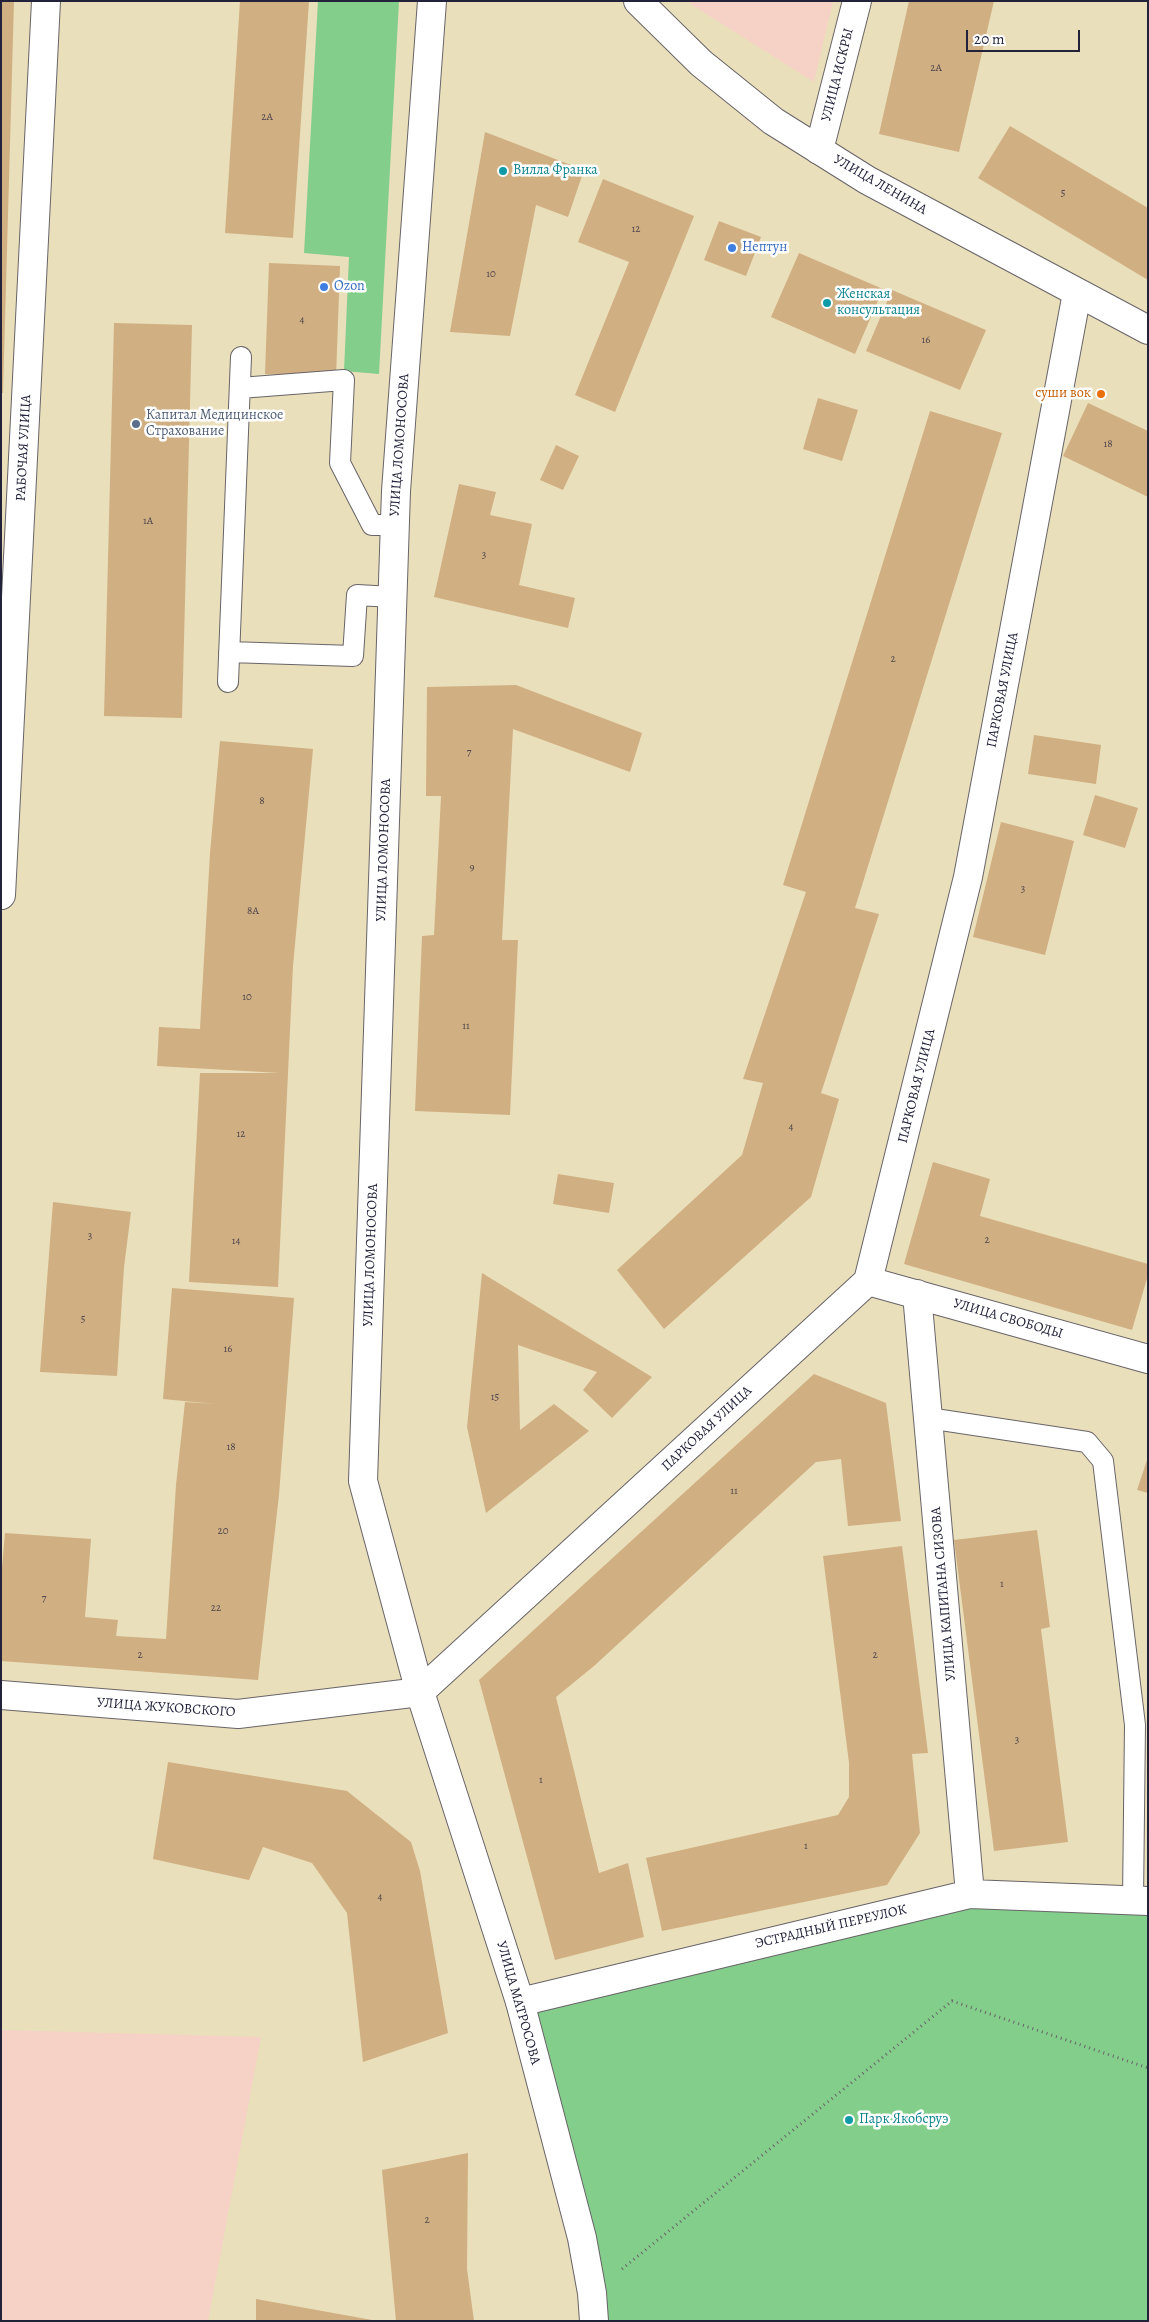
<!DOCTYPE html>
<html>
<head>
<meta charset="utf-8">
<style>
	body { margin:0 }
	#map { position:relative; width:1149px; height:2322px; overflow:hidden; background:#eadfbb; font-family:Alegreya,serif }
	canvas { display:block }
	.frame { position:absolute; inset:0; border:2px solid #22223b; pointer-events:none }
	.scale { position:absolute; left:966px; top:30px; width:114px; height:22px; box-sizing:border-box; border:2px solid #22223b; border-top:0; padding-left:6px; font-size:15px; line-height:18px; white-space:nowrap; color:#22223b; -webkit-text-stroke:4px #fff; paint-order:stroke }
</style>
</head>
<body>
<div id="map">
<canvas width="1149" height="2322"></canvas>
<div class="frame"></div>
<div class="scale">20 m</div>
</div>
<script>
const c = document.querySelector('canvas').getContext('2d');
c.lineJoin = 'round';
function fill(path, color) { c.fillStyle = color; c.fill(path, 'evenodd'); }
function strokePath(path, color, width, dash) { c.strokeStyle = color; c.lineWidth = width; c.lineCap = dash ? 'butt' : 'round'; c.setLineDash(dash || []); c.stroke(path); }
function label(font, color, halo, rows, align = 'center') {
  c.font = font + ' Alegreya,serif'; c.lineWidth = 5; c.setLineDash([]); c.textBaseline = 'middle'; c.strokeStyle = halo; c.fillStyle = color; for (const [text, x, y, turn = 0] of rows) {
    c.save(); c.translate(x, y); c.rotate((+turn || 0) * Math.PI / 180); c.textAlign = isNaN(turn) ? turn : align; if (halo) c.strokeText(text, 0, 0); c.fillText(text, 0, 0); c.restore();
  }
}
fill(new Path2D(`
	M689 1H833L814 82 692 5Z
	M1 2030 261 2037 208 2321H1Z`), '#f6d1c5');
fill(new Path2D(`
	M318 1H399L379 374 344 371 349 257 304 253Z
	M970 1894 1148 1901V2321H594L520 2002Z`), '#83ce8b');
fill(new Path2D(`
	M1 1H14L3 393H1Z
	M240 1H309L293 238 225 233Z
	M909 1H994L959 152 879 134Z
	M1010 126 1148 208V280L978 178Z
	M485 132 584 170 568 217 536 205 510 336 450 332Z
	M603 179 694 216 615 412 575 395 629 262 578 242Z
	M719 221 761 237 746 276 704 260Z
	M799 253 883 289 855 354 771 317Z
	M269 263 340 266 336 377 265 374Z
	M892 290 986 330 960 390 866 351Z
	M114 323 192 325 182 718 104 716Z
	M818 398 858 410 842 461 803 449Z
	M1088 403 1148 431V497L1063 456Z
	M930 411 1002 433 855 908 879 914 821 1093 839 1099 811 1197 664 1329 617 1270 742 1155 763 1083 743 1079 806 892 783 885Z
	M556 445 579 456 563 490 540 480Z
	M459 484 496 492 490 515 532 524 519 585 575 598 568 628 434 597Z
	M516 685 642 733 630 772 513 729 502 940H518L510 1115 415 1111 422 936 434 935 441 796H426L427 687Z
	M1034 735 1101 745 1096 784 1028 774Z
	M220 741 313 749 293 966 278 1287 189 1282 200 1073H280L157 1066 159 1027 200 1029 210 853Z
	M1095 795 1138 808 1125 848 1083 835Z
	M1001 822 1074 841 1045 955 973 937Z
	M933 1162 990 1179 980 1216 1148 1264V1275L1132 1330 904 1264Z
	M558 1174 614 1183 609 1213 553 1204Z
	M53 1202 131 1212 124 1267 117 1376 40 1372Z
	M482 1273 652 1377 612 1418 583 1390 597 1372 518 1345 520 1430 554 1404 589 1431 486 1513 467 1427Z
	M172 1288 294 1298 279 1495 258 1680 1 1661V1579L5 1533 91 1539 85 1617 118 1620 116 1636 166 1639 176 1485 185 1402 215 1404 163 1399Z
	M814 1374 886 1403 901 1521 848 1526 841 1459 816 1462 594 1666 556 1697 599 1873 628 1863 644 1937 555 1960 479 1680Z
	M1147 1460H1148V1493L1137 1490Z
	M1037 1530 1050 1627 1041 1629 1068 1842 994 1851 954 1540Z
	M902 1546 928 1753 912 1754 920 1833 887 1885 662 1931 646 1858 838 1815 849 1797V1763L823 1556Z
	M168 1762 347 1791 411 1842 420 1871 448 2033 363 2062 347 1913 312 1863 263 1847 249 1880 153 1859Z
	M468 2153 467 2269 474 2321H396L382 2170Z
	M256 2299 372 2320V2321H256Z`), '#d0af82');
const lane = new Path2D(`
	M240 388 344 380 340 463 372 525H395
	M229 652 353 656 357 595 393 597
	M228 682 241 357
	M928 1418 1087 1442 1103 1461 1135 1725 1133 1900`);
const street = new Path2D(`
	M819 150 857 1
	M1 895 46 1
	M868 1281 1148 1359
	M917 1294 970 1894
	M1 1695 238 1714 420 1692 868 1281 968 877 1077 293
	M520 2002 970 1894 1148 1901`);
const secondary = new Path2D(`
	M432 1 396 491 363 1481 420 1692 520 2002 582 2238 592 2293 594 2321`);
const primary = new Path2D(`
	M638 1 701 63 773 121 867 180 1148 330`);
strokePath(lane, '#686468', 22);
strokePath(street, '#686468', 30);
strokePath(secondary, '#686468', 30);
strokePath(primary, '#686468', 30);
strokePath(new Path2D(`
	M622 2269 952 2001 1148 2068`), '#686468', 3, [1, 4]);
strokePath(lane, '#fff', 20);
strokePath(street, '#fff', 28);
strokePath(secondary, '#fff', 28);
strokePath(primary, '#fff', 28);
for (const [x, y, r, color] of [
	[503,171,5,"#0f9aa8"],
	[732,248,5,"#3f7fe0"],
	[324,287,5,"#3f7fe0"],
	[827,303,5,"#0f9aa8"],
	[1101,394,5,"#e8710a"],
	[136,424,5,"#5c6f8a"],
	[849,2120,5,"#0f9aa8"]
]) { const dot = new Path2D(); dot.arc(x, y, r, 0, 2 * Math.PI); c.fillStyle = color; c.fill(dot); strokePath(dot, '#fff', 2); }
label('11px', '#4e454d', null, [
	["2А",936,68],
	["2А",267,117],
	["5",1063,193],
	["12",636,229],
	["10",491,274],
	["4",302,320],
	["16",926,340],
	["18",1108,444],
	["1А",148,521],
	["3",484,555],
	["2",893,659],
	["7",469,752],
	["8",262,801],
	["9",472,867],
	["3",1023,889],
	["8А",253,911],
	["10",247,997],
	["11",466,1026],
	["4",791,1127],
	["12",241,1134],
	["3",90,1236],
	["2",987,1240],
	["14",236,1241],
	["5",83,1319],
	["16",228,1349],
	["15",495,1397],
	["18",231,1447],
	["11",734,1491],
	["20",223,1531],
	["1",1002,1584],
	["7",44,1598],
	["22",216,1608],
	["2",140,1655],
	["2",875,1655],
	["3",1017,1740],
	["1",541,1780],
	["1",806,1846],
	["4",380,1897],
	["2",427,2220]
]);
label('14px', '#22223b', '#fff', [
	["УЛИЦА ИСКРЫ",838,75,-76],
	["УЛИЦА ЛЕНИНА",880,185,30],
	["УЛИЦА ЛОМОНОСОВА",400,445,-86],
	["РАБОЧАЯ УЛИЦА",24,448,-87],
	["ПАРКОВАЯ УЛИЦА",1003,690,-79],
	["УЛИЦА ЛОМОНОСОВА",384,850,-88],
	["ПАРКОВАЯ УЛИЦА",917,1086,-76],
	["УЛИЦА ЛОМОНОСОВА",371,1255,-88],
	["УЛИЦА СВОБОДЫ",1008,1319,16],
	["ПАРКОВАЯ УЛИЦА",707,1429,-43],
	["УЛИЦА КАПИТАНА СИЗОВА",944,1594,-95],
	["УЛИЦА ЖУКОВСКОГО",166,1708,4],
	["ЭСТРАДНЫЙ ПЕРЕУЛОК",831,1927,-13],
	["УЛИЦА МАТРОСОВА",518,2003,74]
]);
label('14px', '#0d838f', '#fff', [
	["Вилла Франка",513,171],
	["Женская",837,295],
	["консультация",837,311],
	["Парк Якобсруэ",859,2120]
], 'left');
label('14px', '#366cbe', '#fff', [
	["Нептун",742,248],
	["Ozon",334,287]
], 'left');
label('14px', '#c56008', '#fff', [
	["суши вок",1091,394]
], 'right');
label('14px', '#4e5e75', '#fff', [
	["Капитал Медицинское",146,416],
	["Страхование",146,432]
], 'left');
</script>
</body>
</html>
